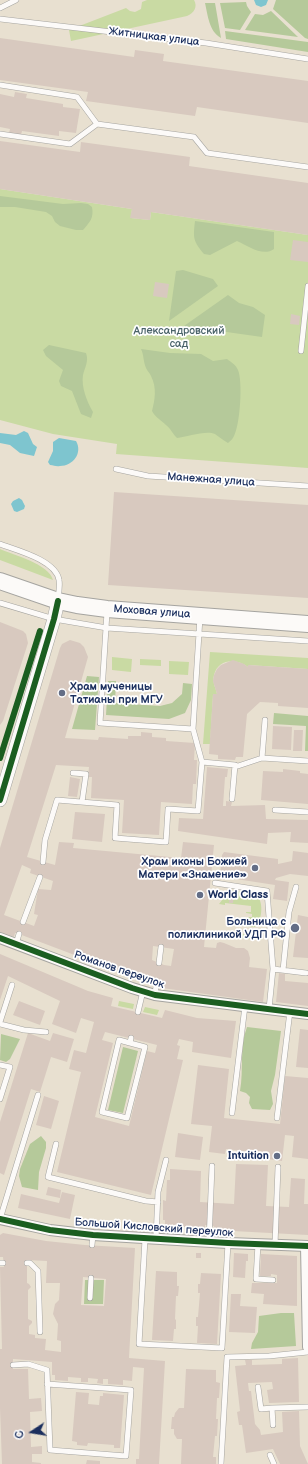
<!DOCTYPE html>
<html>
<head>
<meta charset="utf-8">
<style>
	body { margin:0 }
	#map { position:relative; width:308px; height:1464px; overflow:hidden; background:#e8e0d0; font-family:"Balsamiq Sans",sans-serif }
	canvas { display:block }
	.north { position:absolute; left:12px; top:1412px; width:40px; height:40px; -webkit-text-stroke:3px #fff; paint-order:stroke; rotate:258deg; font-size:11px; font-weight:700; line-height:16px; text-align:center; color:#1b2f5e }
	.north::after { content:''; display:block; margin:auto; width:14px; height:18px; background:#1b2f5e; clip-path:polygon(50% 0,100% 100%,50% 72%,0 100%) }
</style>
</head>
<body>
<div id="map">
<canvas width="308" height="1464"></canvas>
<div class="north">С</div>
</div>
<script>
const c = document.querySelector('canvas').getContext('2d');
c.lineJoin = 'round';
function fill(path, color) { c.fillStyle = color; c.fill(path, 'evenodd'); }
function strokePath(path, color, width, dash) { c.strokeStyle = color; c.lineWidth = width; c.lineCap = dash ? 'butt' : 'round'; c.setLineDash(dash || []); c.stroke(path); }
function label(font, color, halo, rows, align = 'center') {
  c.font = font + ' "Balsamiq Sans",sans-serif'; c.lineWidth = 3.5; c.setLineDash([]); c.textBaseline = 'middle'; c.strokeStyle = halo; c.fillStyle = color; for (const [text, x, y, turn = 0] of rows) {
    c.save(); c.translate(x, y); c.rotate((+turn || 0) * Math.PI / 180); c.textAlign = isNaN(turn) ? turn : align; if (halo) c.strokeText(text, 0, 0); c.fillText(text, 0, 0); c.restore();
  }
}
fill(new Path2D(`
	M147 0H194C198 7 194 13 187 16L71 41 69 30 126 8 130 11 135 12 141 9 142 2Z
	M0 189 132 209 131 218 150 220 151 212 308 235V468L116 454 117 444 53 434 0 420Z
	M0 549C14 555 49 564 53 580L0 560Z
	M210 652 308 658V669L248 665V667C236 658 218 659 214 675 212 683 216 688 217 694L213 695 210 744H203Z
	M112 657 132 659 131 672 112 670Z
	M140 659 161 660V666L140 665Z
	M169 661 189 662 188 675 169 674Z
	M230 890 255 894C264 899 263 920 255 927L229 925V923C237 924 243 925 251 924V922H247L252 921V919H247L248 917H252V914L246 913V912H251V906L225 903V905L219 904Z
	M233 933 259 936 262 938V940L228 937 229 935Z
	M119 1001 134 1004 133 1009 118 1006Z
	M145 1007 159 1010 157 1015 143 1012Z`), '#c9daa3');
fill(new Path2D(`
	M276 0H308V39L305 38 273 9Z
	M246 2 247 6 251 12 240 30 225 28 220 3Z
	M205 3H215L221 38C209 31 208 16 205 3Z
	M271 11 298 37 245 30 255 14 263 15Z
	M225 31 308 42V52L226 39Z
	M0 196 63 204 81 203 88 204 92 207C94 218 90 222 83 230H76L60 226 55 222 52 216 46 212 15 207H0Z
	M195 221 274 232V249C263 257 248 246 237 241L210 255 204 254C193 241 193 238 195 221Z
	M183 270 213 279 218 286 169 321 176 271Z
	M228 295 239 303 253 307 265 315 262 337 184 326Z
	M49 345 86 353C89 361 85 367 83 375 81 387 87 402 93 412L91 418 81 414 72 391 61 386 59 381 63 370 46 356 43 350Z
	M141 349 170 353 201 354 213 361 227 359C231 362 236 365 238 370 243 382 240 425 234 436 233 439 230 441 228 443 223 440 219 437 215 434 206 430 187 437 177 438 172 433 171 429 166 425 161 420 156 418 152 411 155 399 157 388 151 376 150 373 147 371 146 368 143 361 144 355 141 349Z
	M87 676 99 677 95 730 72 729Z
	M108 681H116L115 703 160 706 172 703 182 694 183 683 192 684 191 700 185 713 169 719 106 715Z
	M274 713 308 716V751H305L306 726 273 724Z
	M247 1027 281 1031 275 1075 271 1091 273 1104 270 1110 252 1109 249 1103 250 1097 246 1093 240 1091C244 1070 239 1047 247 1027Z
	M1 1034 20 1039 10 1059 6 1062 0 1060Z
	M123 1047 138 1051 123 1113 108 1110Z
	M41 1136 46 1142V1148L39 1172 38 1190 22 1187 19 1176 20 1169 30 1144Z
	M85 1280H104L103 1304H84Z
	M281 1313H294L296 1346 251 1349 252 1343 258 1332 259 1316Z`), '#b5c99a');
fill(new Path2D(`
	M254 0H268L266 5 261 7 256 5Z
	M24 431 28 433 33 444 37 447 34 456 20 453 10 445 0 443V433L16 435Z
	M59 438 76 441C83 453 73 466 60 466 56 467 54 465 50 465L48 462 53 451V442Z
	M19 498 22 500 25 506 24 509 17 512 14 511 11 504 13 501Z`), '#7ec5cf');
fill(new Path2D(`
	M0 38 134 57 135 50 164 54 163 61 308 81V123L197 107 195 116 86 101 88 92 0 80Z
	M15 92 27 94 26 98 63 104V107L80 109 76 133 59 131V136L22 131 21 135 9 133 10 129 0 127V94L14 97Z
	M0 141 80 152 81 142 132 149 190 157 189 166 308 183V235L151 212 150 220 130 218 132 209 0 189Z
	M293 240 308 242V262L290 260Z
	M155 282 169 284 167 298 153 296Z
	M291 314 300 316 299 325 290 324Z
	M114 492 308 505V598L108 585Z
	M0 622 23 631 26 634 28 643 3 721 0 725Z
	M70 640 80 643 84 647 88 657 65 738 98 740 99 737 128 739V736H141V732L152 733V737L166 738V741L195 743 194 760H197L196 784H193L192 804 161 802 159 835 122 833 124 800 91 798 92 777H88L89 767 56 765 27 857 55 865 59 842 74 843 73 848 181 858 183 842 214 845 204 947 216 948 217 943 220 942 224 943 236 948H244L248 951 250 958 249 967 267 969 263 1002 162 988 19 934 15 933 14 937 0 932V848L60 648 62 644ZM22 865 31 869 30 873 53 881 51 890 38 889 34 914 38 915 34 926 4 915ZM153 946 174 949 171 966 164 965 152 960Z
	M233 660 244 664 248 667V665L308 669V708L278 706V703L260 702 247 714 243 757H236L235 760 218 759V755L209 754 213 694H217L213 681 214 675 217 669 221 665Z
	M273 726 292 727 291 750 272 749Z
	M294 730H303L302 751H293Z
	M207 767 228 769 227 777H225L223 806H226V801L232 802 231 806 265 805 266 819 308 820V843L290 842 291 832 268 833 267 844 178 831 179 818 203 819Z
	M283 769 300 771V773L308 774V804L261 800 263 771 283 772Z
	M70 777 80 779 77 797 68 796Z
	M75 812 105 814 102 842 72 839Z
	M293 851 308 853V876L290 874 276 878 275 880 289 882 287 901 273 899 275 885 223 877 220 875 222 855 224 852 278 859V864L292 861Z
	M230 894H234L233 903H229Z
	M298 915 308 917V958L293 957Z
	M0 954 88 991 113 998 111 1006 162 1018 165 1010 197 1018 236 1021 231 1058 192 1052 193 1042 179 1039 177 1045 180 1046 177 1059 183 1060 151 1195 57 1172 81 1072 69 1069 74 1050 86 1053 94 1022 81 1018 76 1033 52 1024 60 1001 8 976 0 1000ZM105 1032 157 1045 155 1053 147 1051 129 1126 95 1117 113 1043 102 1040Z
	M279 973 285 974V981L308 983V1006L276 1002Z
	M19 1001 45 1011 40 1025 13 1015Z
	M300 1029 308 1030V1068L296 1067Z
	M28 1033 50 1041 53 1033 74 1039 67 1062 51 1057 40 1092 31 1089 4 1175 0 1173V1122Z
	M198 1065 229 1069 224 1118 280 1124 285 1076 308 1078V1159L292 1157 294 1136 285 1135 282 1161 268 1159V1154L226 1149 225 1154 209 1152 212 1126 191 1124Z
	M44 1096 59 1101 51 1129 36 1125Z
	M178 1133 203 1137 200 1160 175 1157Z
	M236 1164 268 1165 266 1206 289 1207 291 1178 305 1179 304 1204H308V1235L214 1230V1226L205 1225V1228L165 1226V1220H163V1200L166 1201 167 1180H170V1169L201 1171 200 1202 234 1204Z
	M48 1187 61 1190 60 1198 46 1195Z
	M62 1192 75 1195 70 1219 18 1208 21 1194 59 1203Z
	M3 1233 46 1241 85 1245 135 1248 129 1358 165 1361 159 1464H136V1459H139L144 1368 133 1367 132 1381 123 1380V1385L108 1384V1379H103V1384L97 1383 98 1379 88 1378V1382H81V1378L68 1377V1381L55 1380V1375H52V1362L13 1359V1369H28L29 1399 41 1398 42 1411 30 1412 31 1447 42 1446V1454H32V1462L41 1463V1464H2L0 1408V1349H2L0 1267H4L3 1257H0V1235ZM27 1260 47 1261 46 1283H60L59 1300 55 1304 53 1314 58 1324 57 1340 61 1341V1352L45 1350 46 1339 35 1338V1335L29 1334V1326L32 1323V1321L28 1319V1290L31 1287 29 1284 27 1283ZM83 1277 106 1279 104 1306 81 1305Z
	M196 1253H201V1258H196Z
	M234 1253 248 1254V1261H246L245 1278 233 1277Z
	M261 1254 297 1256V1306L263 1304 264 1294 251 1293 252 1283H277V1275L271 1274V1276H260Z
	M156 1271 177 1272V1286H179L178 1296H176L175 1319 176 1320V1329H174L173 1341 152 1340Z
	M201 1273 221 1274 217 1344 197 1343 198 1326H196V1317H198L200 1293H198V1284H200Z
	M231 1294H241L240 1306 257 1307 255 1333 229 1332Z
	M298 1358 299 1402 269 1403 267 1390 273 1389 272 1382 248 1383 249 1391H251L255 1424 260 1430 261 1435 283 1432 282 1412 299 1411 300 1446 308 1464H280L273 1449 246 1453 242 1425H239L237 1412 240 1411 235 1366 246 1365 245 1360H252V1365L282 1364V1359Z
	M186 1369 216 1370V1382L220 1383 219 1398H217L216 1419H218L217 1436H215L213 1457H216V1464H181L182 1439H177L174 1434V1429H171L172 1417H174L175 1413 179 1408H184Z
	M76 1392 89 1393 88 1404 99 1405 100 1396H103V1393L124 1395 120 1448H114V1445L88 1443 87 1446 77 1445V1442L72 1441Z
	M87 1460 100 1461V1464H86Z`), '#d8c9bf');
const service = new Path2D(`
	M0 8 16 0
	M0 19 206 43 308 59
	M0 85 77 97 97 124 70 144 0 134
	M97 124 194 137 207 153 308 167
	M301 351 308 286
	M116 469 148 476 308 486
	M0 544C16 550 56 560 59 580 60 585 59 592 58 598
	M0 603 54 619 107 628 308 641
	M107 612 100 723 193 729
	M262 758 308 761
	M202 762 235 765 232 799
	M235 765 238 766 262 758 265 720
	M73 773 86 774 82 802
	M275 810 308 812
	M43 862 45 840 57 800 117 805 115 838 166 842 168 809 198 811 202 762 193 729 200 617
	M215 883 267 891 273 969 269 1009
	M23 922 40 877
	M16 944 19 934
	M159 963 161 947
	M273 969 306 973
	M283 970 289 912 296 887
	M155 995 156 986
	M138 1012 143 991
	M0 1022 12 985
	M0 1024 24 1030 46 1032
	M130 1043 145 1047 127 1118 102 1112 119 1040 130 1043 131 1038
	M0 1065 10 1067 0 1099
	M232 1113 245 1006
	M277 1118 290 1011
	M56 1144 48 1177 146 1201 158 1202
	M0 1219 38 1095
	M145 1239 139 1344 222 1348 228 1243
	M156 1239 158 1192 166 1160
	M209 1242 212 1166
	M258 1244 256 1279 273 1280
	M92 1245 93 1235
	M275 1245 278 1167
	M0 1263H3
	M27 1263H30L38 1271 40 1332
	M90 1298 91 1278
	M13 1365 28 1364 47 1370 50 1450 126 1456 131 1390 47 1384
	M258 1387 261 1409 272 1408
	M273 1425 272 1408 308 1407
	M270 1455 274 1464
	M221 1464 227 1357 269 1356 308 1352`);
const minor = new Path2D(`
	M0 938 132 988 155 995 308 1014
	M0 1219 50 1230 93 1235 228 1243 308 1246
	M306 1246 308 1347`);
const tertiary = new Path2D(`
	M0 800 54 619 58 601`);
const primary = new Path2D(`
	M0 581 58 601 77 605 107 609 308 624`);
strokePath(service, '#a5a4a0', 6);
strokePath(minor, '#a5a4a0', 12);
strokePath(tertiary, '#a5a4a0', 14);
strokePath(primary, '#a5a4a0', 18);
strokePath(service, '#fcfaf8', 5);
strokePath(minor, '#fcfaf8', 10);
strokePath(tertiary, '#fcfaf8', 13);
strokePath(primary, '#fcfaf8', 16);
strokePath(new Path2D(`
	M0 758 40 631
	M0 800 54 619 58 601
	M0 938 132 988 155 995 308 1014
	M0 1219 50 1230 93 1235 228 1243 308 1246`), '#1b5e20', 6);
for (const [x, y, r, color] of [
	[62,693,4,"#636d86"],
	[255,868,4,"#636d86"],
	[200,895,4,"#636d86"],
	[295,928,5,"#636d86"],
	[277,1156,4,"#636d86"]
]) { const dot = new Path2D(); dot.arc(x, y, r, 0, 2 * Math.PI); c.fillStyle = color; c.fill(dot); strokePath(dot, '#fff', 1.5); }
label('11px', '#1b2f5e', '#fff', [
	["Житницкая улица",154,37,7],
	["Манежная улица",211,480,4],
	["Моховая улица",152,612,4],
	["Романов переулок",119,970,19],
	["Большой Кисловский переулок",154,1228,4]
]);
label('11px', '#486168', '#fff', [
	["Александровский",179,331],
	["сад",179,344]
]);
label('bold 11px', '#1b2f5e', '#fff', [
	["Храм мученицы",70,687,"left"],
	["Татианы при МГУ",70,700,"left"],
	["Храм иконы Божией",247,862],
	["Матери «Знамение»",247,875],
	["World Class",208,895,"left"],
	["Больница с",286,922],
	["поликлиникой УДП РФ",286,935],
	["Intuition",269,1156]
], 'right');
</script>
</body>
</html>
